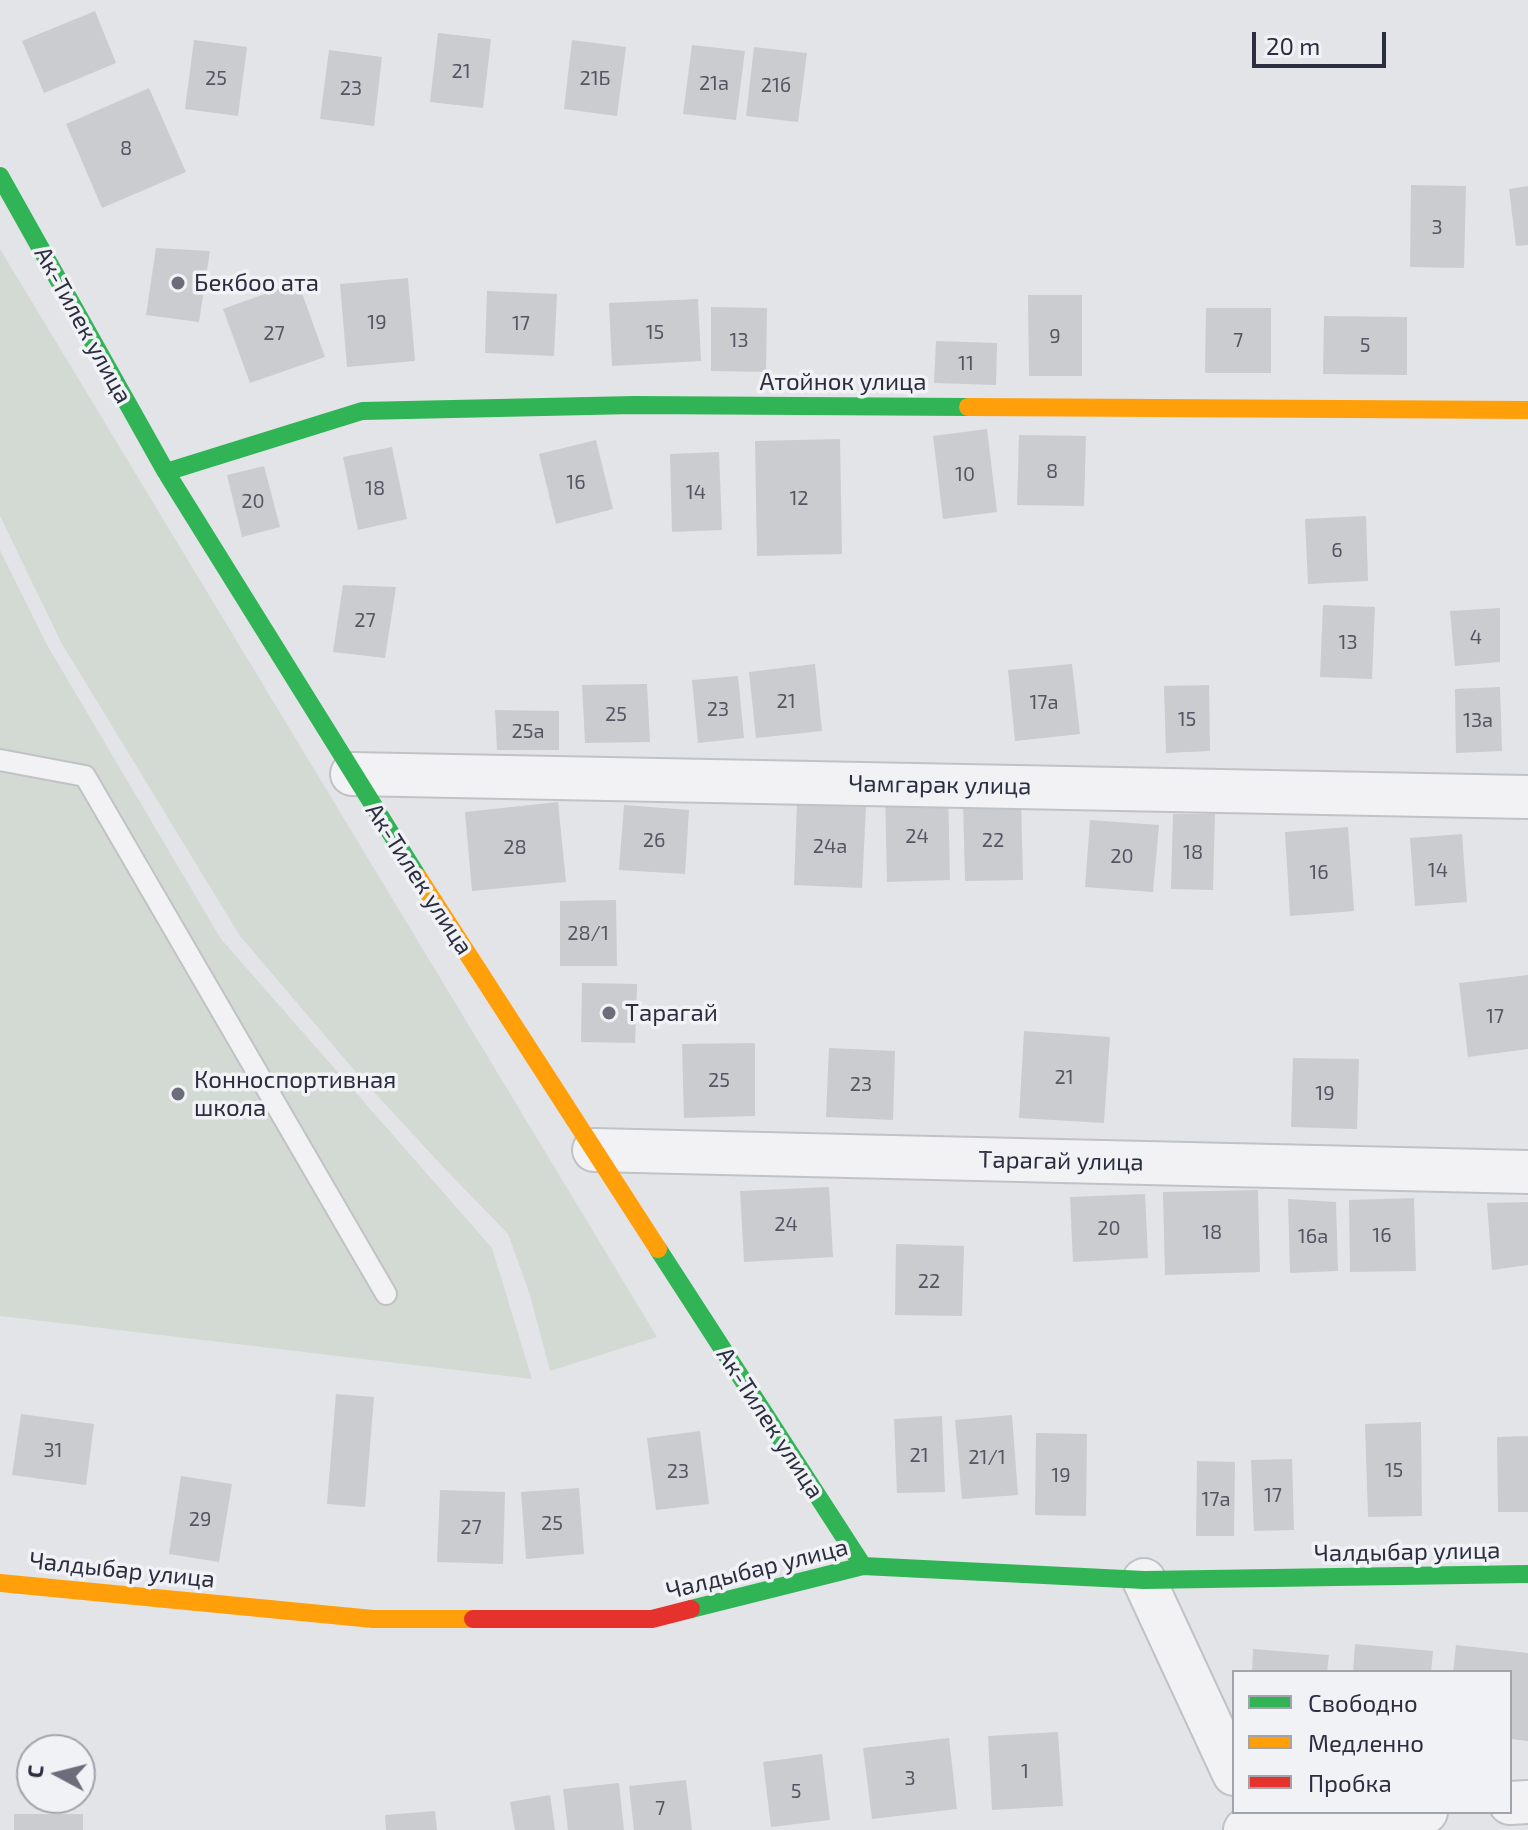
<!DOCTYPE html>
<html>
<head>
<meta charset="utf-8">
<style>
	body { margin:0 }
	#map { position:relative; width:1528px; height:1830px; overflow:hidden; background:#e3e4e7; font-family:"Exo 2",sans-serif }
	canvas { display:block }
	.legend { position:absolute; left:1232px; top:1670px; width:280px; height:144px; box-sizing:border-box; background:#f1f2f6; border:2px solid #a2a4ad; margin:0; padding:10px 14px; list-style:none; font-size:24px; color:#2b2e3f }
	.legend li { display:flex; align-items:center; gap:16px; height:40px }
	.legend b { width:40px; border:2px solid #a2a4ad }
	.north { position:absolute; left:16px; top:1734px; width:80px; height:80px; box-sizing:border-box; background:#f1f2f6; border:2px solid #a2a4ad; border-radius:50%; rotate:277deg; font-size:22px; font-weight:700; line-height:32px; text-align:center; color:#2b2e3f }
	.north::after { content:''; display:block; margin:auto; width:28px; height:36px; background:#6b6e7a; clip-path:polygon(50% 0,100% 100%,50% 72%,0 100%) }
	.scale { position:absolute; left:1252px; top:32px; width:134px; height:36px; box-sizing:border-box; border:4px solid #2b2e3f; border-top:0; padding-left:10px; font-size:24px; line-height:28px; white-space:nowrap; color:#2b2e3f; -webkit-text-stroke:6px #f1f2f6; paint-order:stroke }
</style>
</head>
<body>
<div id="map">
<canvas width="1528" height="1830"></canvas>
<ul class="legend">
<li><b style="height:10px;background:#30b455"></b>Свободно</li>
<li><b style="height:10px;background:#ff9f0a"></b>Медленно</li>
<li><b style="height:10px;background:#e5322d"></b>Пробка</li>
</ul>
<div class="north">С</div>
<div class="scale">20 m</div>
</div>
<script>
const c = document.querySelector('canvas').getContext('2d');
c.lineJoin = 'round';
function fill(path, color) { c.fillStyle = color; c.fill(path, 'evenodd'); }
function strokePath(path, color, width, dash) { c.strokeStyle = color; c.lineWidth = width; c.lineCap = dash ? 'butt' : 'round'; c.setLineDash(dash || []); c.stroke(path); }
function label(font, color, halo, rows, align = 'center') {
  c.font = font + ' "Exo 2",sans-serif'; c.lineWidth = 7; c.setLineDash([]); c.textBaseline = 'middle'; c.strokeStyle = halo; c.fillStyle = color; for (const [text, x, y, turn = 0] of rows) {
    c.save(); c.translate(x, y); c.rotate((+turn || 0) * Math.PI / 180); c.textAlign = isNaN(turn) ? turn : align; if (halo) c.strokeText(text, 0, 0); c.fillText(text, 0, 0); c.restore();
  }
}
fill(new Path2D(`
	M0 249 657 1337 550 1371 530 1295 508 1234 446 1170 361 1078 240 936 62 644 0 516Z
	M0 550 47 645 221 939 492 1248 532 1379 0 1316Z`), '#d2dad3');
fill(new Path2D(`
	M95 11 116 63 44 93 22 41Z
	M438 33 491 39 483 108 430 102Z
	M194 40 247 47 238 116 185 109Z
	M572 40 626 47 617 116 564 109Z
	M692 45 745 51 736 120 683 114Z
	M754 47 807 53 798 122 746 116Z
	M329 50 382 57 374 126 320 119Z
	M149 88 186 172 102 208 66 124Z
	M1411 185 1466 186 1464 268 1410 267Z
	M1528 186V245L1516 246 1509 189Z
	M156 248 210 251 199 322 146 315Z
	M408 278 415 361 347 367 340 284Z
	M298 282 325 357 250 383 223 309Z
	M487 291 557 294 554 356 485 353Z
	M1028 295H1082V376H1029Z
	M698 299 701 361 612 366 609 303Z
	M711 307 767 308 766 372 711 371Z
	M1206 308H1271V373H1205Z
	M1324 316 1407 317V375L1323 374Z
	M936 341 997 343 996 385 934 383Z
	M987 429 997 512 943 519 933 436Z
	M1019 435 1086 436 1084 506 1017 505Z
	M840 439 842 554 757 556 755 441Z
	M596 440 613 509 556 524 539 454Z
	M392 447 407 519 358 530 343 457Z
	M719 452 722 530 672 532 670 454Z
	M264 466 280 527 242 537 227 475Z
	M1366 516 1368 581 1308 584 1305 519Z
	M343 585 396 587 385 658 333 652Z
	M1323 605 1375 607 1372 679 1320 677Z
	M1500 608V662L1455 666 1450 611Z
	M815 664 822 731 756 738 749 672Z
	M1072 664 1080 734 1015 741 1008 670Z
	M738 676 744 738 698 743 692 680Z
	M647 684 650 742 585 743 582 685Z
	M1209 685 1210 751 1166 753 1164 686Z
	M1500 687 1502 751 1456 753 1455 689Z
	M495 710 559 711V750H497Z
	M948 789 950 880 887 882 885 791Z
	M1021 799 1023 880 965 881 963 801Z
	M558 802 566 882 472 891 465 812Z
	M797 804 866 807 862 888 794 885Z
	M624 805 689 810 685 874 619 870Z
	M1173 814H1215L1213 890 1171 889Z
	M1090 820 1159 825 1153 892 1085 887Z
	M1348 827 1354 911 1290 916 1285 832Z
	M1462 834 1467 902 1415 906 1410 838Z
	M616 900 617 966H560V901Z
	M1528 975V1049L1468 1057 1459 983Z
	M582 983 637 984 635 1043 581 1042Z
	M1024 1031 1110 1037 1104 1123 1019 1118Z
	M755 1043V1116L684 1118 682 1044Z
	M829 1048 895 1051 893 1120 826 1117Z
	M1293 1058 1359 1059 1357 1129 1291 1127Z
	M829 1187 833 1257 744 1262 740 1191Z
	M1258 1190 1260 1272 1165 1275 1163 1192Z
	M1145 1194 1148 1258 1073 1262 1070 1197Z
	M1414 1198 1416 1271 1350 1272 1349 1200Z
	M1288 1199 1336 1202 1338 1271 1290 1273Z
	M1528 1202V1265L1492 1270 1487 1203Z
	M896 1244 964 1246 962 1316 895 1315Z
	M336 1394 374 1397 365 1507 327 1504Z
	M21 1414 94 1424 86 1485 12 1475Z
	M1012 1415 1018 1495 962 1499 955 1420Z
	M942 1416 945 1492 897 1493 894 1419Z
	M1421 1422 1422 1516 1368 1517 1365 1424Z
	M700 1431 709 1504 656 1510 647 1438Z
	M1036 1433 1087 1434 1086 1516 1035 1515Z
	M1528 1436V1512H1498L1497 1437Z
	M1292 1459 1294 1530 1254 1531 1251 1460Z
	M1197 1461 1235 1462 1234 1536H1196Z
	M181 1476 232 1484 219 1562 169 1554Z
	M579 1488 584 1554 526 1559 521 1492Z
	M440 1490 505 1492 503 1564 437 1562Z
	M1355 1644 1433 1651 1431 1672H1353Z
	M1456 1645 1528 1653V1741L1510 1739V1672H1453Z
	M1253 1649 1329 1655 1327 1672H1252Z
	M1058 1732 1063 1806 992 1810 988 1736Z
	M949 1738 957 1809 872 1819 863 1748Z
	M822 1754 830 1820 771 1827 763 1762Z
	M686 1780 692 1830H634L629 1786Z
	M619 1783 624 1830H568L563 1789Z
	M550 1795 555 1830H515L510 1802Z
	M435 1811 437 1830H386L385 1815Z
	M14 1814H83V1830H14Z`), '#cbcccf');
const lane = new Path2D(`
	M0 760 85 776 386 1294`);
const street = new Path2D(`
	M352 774 1528 797
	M594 1150 1528 1172
	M1144 1580 1234 1774
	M1510 1803 1528 1802
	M1245 1830 1426 1812`);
strokePath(lane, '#c1c2c5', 24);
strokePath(street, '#c1c2c5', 46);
strokePath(lane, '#f2f2f4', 20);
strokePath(street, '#f2f2f4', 42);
strokePath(new Path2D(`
	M0 176 166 472 418 877
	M166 472 362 411 634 405 968 407
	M658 1249 863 1566
	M691 1609 863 1566 1144 1580 1528 1574`), '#30b455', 18);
strokePath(new Path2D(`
	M968 407 1528 410
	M418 877 658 1249
	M0 1583 373 1619H473`), '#ff9f0a', 18);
strokePath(new Path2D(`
	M473 1619H652L691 1609`), '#e5322d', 18);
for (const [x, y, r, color] of [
	[178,283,8,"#6b6e7a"],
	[609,1013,8,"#6b6e7a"],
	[178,1094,8,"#6b6e7a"]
]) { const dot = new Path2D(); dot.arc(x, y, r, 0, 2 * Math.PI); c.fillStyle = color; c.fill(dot); strokePath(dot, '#f1f2f6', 3); }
label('20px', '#545664', null, [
	["21",461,71],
	["25",216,78],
	["21Б",595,78],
	["21а",714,83],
	["21б",776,85],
	["23",351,88],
	["8",126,148],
	["3",1437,227],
	["19",377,322],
	["17",521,323],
	["15",655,332],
	["27",274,333],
	["9",1055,336],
	["13",739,340],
	["7",1238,340],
	["5",1365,345],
	["11",966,363],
	["8",1052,471],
	["10",965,474],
	["16",576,482],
	["18",375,488],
	["14",696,492],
	["12",799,498],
	["20",253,501],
	["6",1337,550],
	["27",365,620],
	["4",1476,637],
	["13",1348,642],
	["21",786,701],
	["17а",1044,702],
	["23",718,709],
	["25",616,714],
	["15",1187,719],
	["13а",1478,720],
	["25а",528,731],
	["24",917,836],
	["26",654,840],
	["22",993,840],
	["24а",830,846],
	["28",515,847],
	["18",1193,852],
	["20",1122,856],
	["14",1438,870],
	["16",1319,872],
	["28/1",588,933],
	["17",1495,1016],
	["21",1064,1077],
	["25",719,1080],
	["23",861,1084],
	["19",1325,1093],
	["24",786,1224],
	["20",1109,1228],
	["18",1212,1232],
	["16",1382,1235],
	["16а",1313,1236],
	["22",929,1281],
	["31",53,1450],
	["21",919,1455],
	["21/1",987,1457],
	["15",1394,1470],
	["23",678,1471],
	["19",1061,1475],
	["17",1273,1495],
	["17а",1216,1499],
	["29",200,1519],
	["25",552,1523],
	["27",471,1527],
	["1",1025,1771],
	["3",910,1778],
	["5",796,1791],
	["7",660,1808]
]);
label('24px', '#2b2e3f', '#f1f2f6', [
	["Бекбоо ата",194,283],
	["Тарагай",625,1013],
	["Конноспортивная",194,1080],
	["школа",194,1108]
], 'left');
label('24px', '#2b2e3f', '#f1f2f6', [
	["Ак-Тилек улица",83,325,61],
	["Атойнок улица",843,382],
	["Чамгарак улица",940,785,1],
	["Ак-Тилек улица",419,879,57],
	["Тарагай улица",1061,1161,1],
	["Ак-Тилек улица",770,1423,57],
	["Чалдыбар улица",1407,1552,-1],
	["Чалдыбар улица",757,1569,-14],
	["Чалдыбар улица",122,1570,6]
]);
</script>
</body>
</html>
